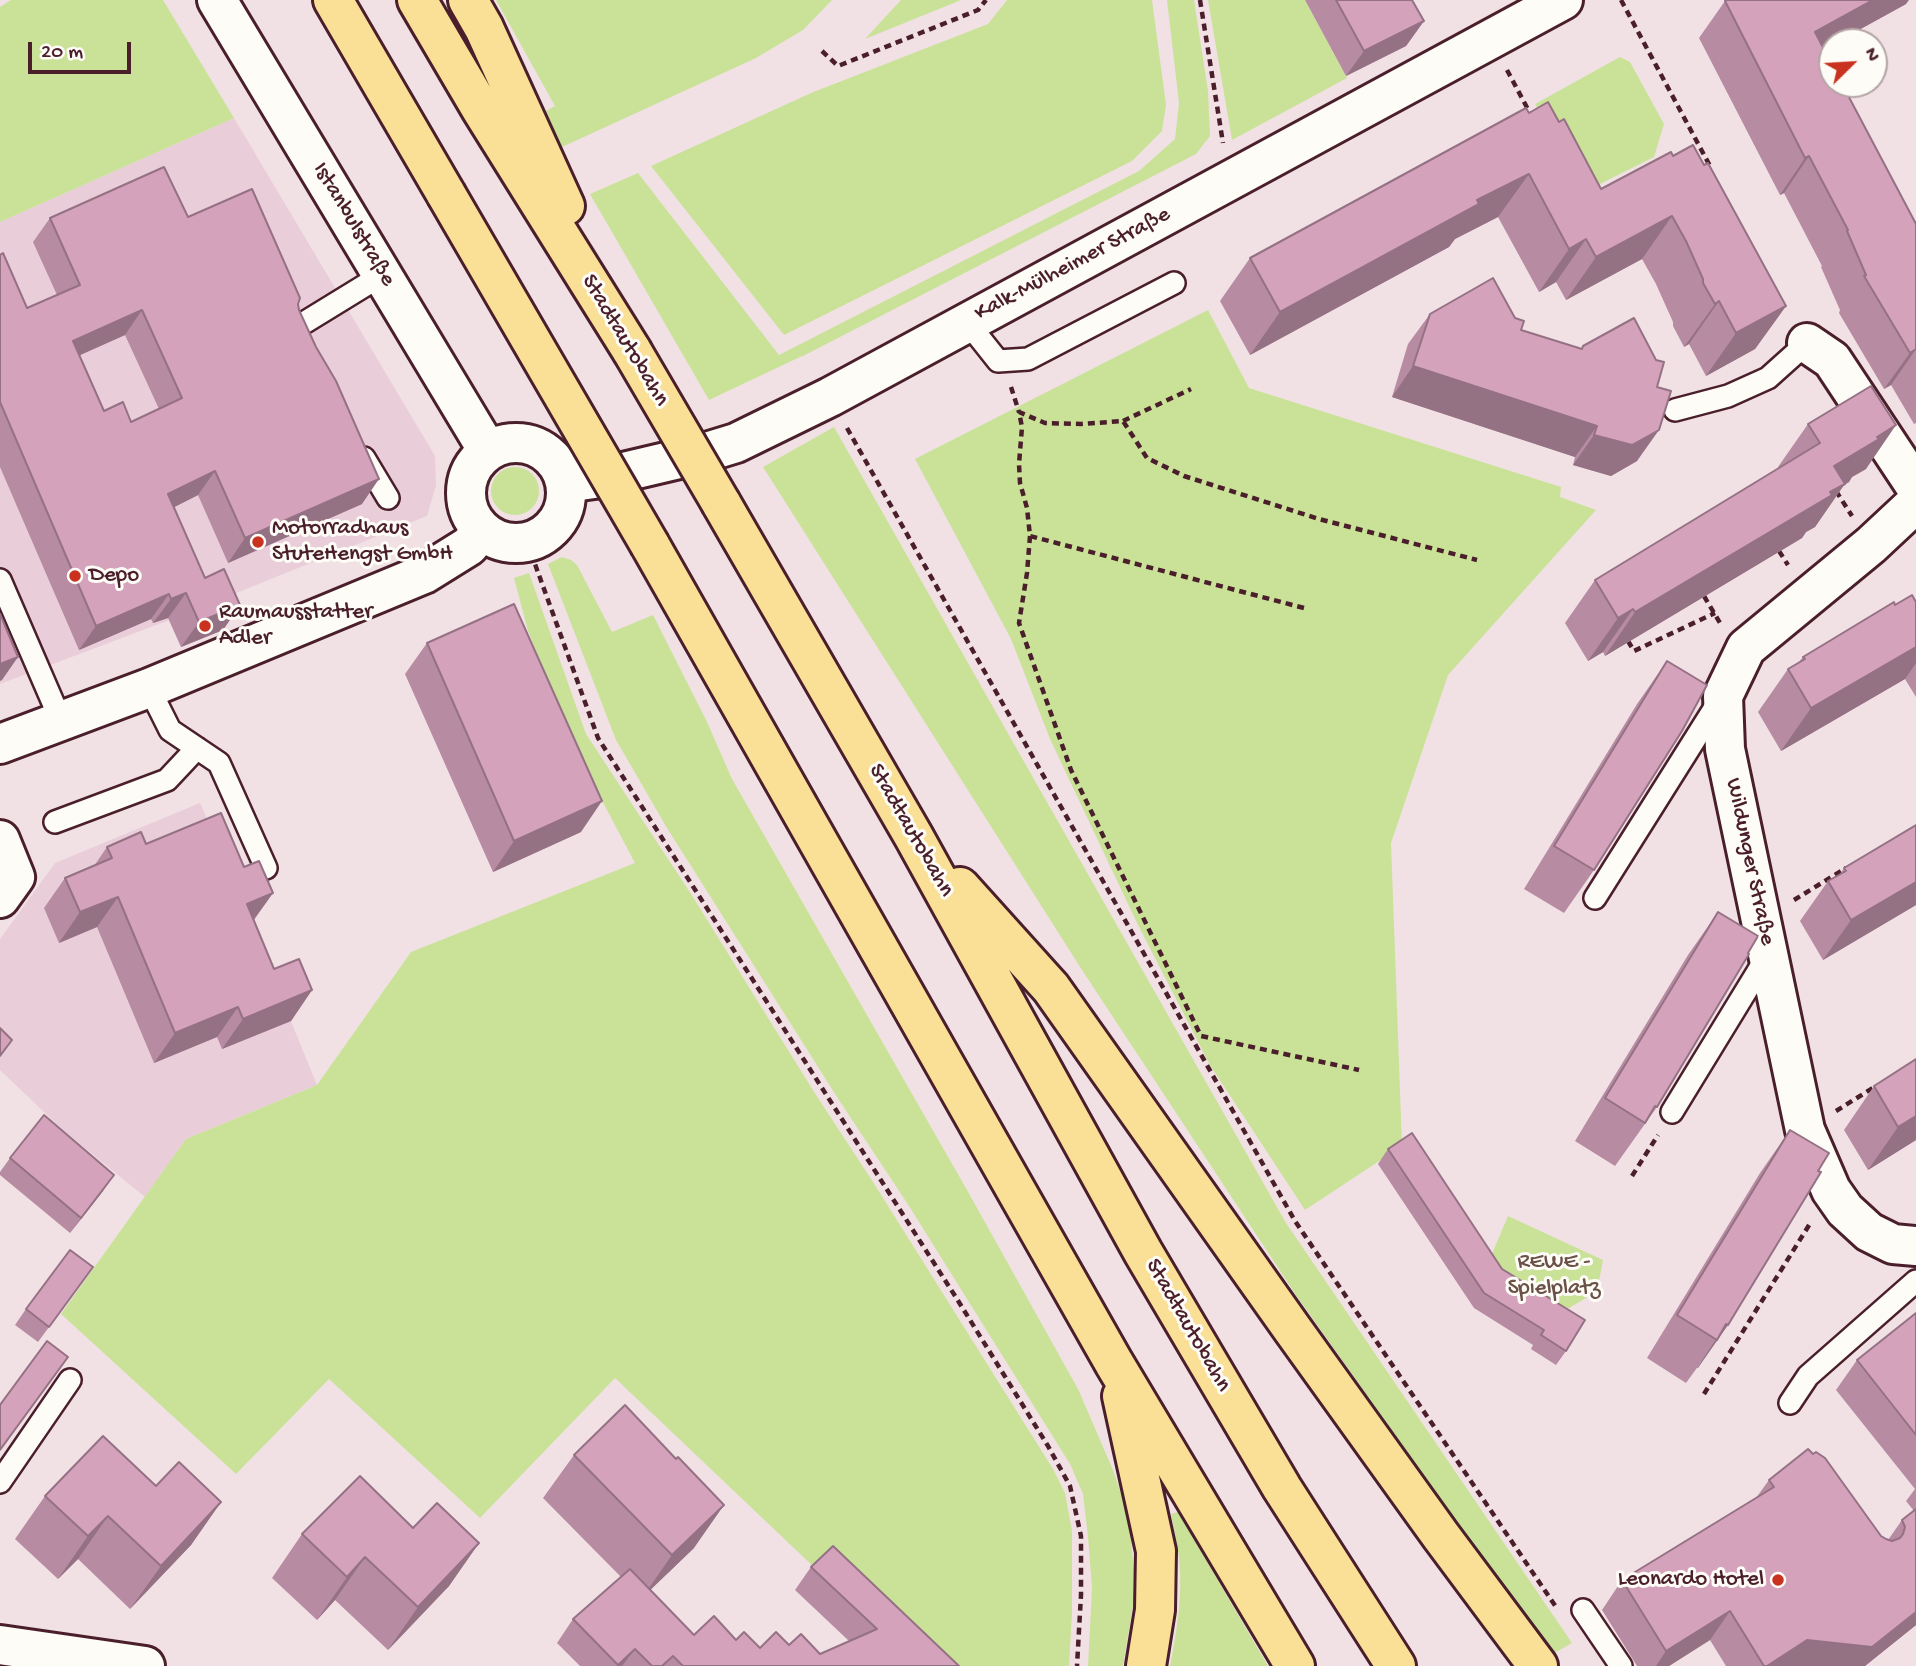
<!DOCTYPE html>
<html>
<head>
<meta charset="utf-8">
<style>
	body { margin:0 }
	#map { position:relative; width:1916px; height:1666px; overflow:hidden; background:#f1e1e5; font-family:"Gochi Hand",sans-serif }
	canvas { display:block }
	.north { position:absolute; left:1818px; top:28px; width:70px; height:70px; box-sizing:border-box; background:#fdfcf7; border:2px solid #b5a4a5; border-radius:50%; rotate:66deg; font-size:19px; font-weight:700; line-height:28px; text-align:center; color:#4a1f2b }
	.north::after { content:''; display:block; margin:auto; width:24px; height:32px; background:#c8321e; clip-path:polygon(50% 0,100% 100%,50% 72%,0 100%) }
	.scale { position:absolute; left:28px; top:42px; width:103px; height:32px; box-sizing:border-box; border:4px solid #4a1f2b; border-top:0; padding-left:9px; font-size:21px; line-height:24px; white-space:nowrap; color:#4a1f2b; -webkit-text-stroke:5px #fdfcf7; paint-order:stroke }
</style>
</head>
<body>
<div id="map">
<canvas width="1916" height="1666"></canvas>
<div class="north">N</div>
<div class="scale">20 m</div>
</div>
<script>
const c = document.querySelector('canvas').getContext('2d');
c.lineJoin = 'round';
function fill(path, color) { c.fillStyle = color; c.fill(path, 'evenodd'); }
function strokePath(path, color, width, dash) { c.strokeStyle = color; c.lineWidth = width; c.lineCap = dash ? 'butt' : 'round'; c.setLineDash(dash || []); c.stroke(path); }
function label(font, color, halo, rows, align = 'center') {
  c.font = font + ' "Gochi Hand",sans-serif'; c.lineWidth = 6; c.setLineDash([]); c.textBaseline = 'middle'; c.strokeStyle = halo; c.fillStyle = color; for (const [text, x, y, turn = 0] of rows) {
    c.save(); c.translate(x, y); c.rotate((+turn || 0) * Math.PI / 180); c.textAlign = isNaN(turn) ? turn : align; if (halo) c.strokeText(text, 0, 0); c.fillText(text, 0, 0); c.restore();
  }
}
fill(new Path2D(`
	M234 118 435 456 436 485 427 516 167 621 0 684V222Z
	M200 803 238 891 317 1085 186 1139 145 1197 64 1131 0 1070V939L55 863Z`), '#e9ced9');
fill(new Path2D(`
	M11 0H163L234 118 0 222V7Z
	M496 0H832L803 30 756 58 562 147 542 113 555 106Z
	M901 0H961L865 39Z
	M1007 0H1152L1166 105 1162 131 1132 161 784 335 651 166 811 93 988 24Z
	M1167 0H1194L1208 91 1210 136 1196 154 801 357 799 355 800 357 709 400 590 194 638 173 779 355 1139 171 1175 139 1179 103Z
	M1208 0H1305L1347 78 1232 140Z
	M1620 57 1630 62 1664 124 1654 157 1584 192 1535 104Z
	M1208 310 1249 388 1561 487 1560 497 1596 510 1448 675 1391 843 1402 1146 1305 1210 1210 1065 1137 923 1050 739 1011 639 915 459Z
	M834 427 1286 1223 1572 1643 1551 1655 1296 1295 1082 970 763 467Z
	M491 491a24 24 0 1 1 48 0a24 24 0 1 1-48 0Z
	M562 557 571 560 577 565 612 632 653 615 707 722 732 779 967 1190 1078 1389 1113 1470 1128 1514 1136 1588 1123 1666H1088L1092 1588 1088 1537 1083 1494 1070 1464 909 1206 837 1097 667 828 616 740 548 564Z
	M529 573 586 734 691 894 816 1095 873 1182 1053 1469 1065 1493 1072 1531V1613L1069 1666H918L615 1378 480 1518 329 1379 236 1474 61 1314 186 1139 317 1085 411 952 635 863 579 757 528 631 514 578Z
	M1508 1216 1603 1260 1597 1291 1553 1318 1486 1268Z
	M1178 1512 1268 1666H1170C1177 1630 1183 1594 1179 1558 1177 1543 1174 1529 1171 1514Z`), '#c9e298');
const lane = new Path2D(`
	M967 322 998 361 1028 359 1174 283
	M299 341 294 329 382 275
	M1675 410 1728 396 1768 378 1807 343
	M364 458 388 498
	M0 580 61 721
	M149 688 170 730 219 763 266 868
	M55 822 167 780 197 748
	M1595 898 1719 701
	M1672 1112 1768 955
	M1790 1403 1808 1376 1916 1281
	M0 1482 70 1380
	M1583 1610 1621 1666`);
const street = new Path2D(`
	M217 0 488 451
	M1807 343 1832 360 1916 487
	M466 493a50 50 0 1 1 100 0a50 50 0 1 1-100 0Z
	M566 483 594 479 700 454 736 443 830 397 1563 0
	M1916 503 1871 545 1746 648 1723 696 1725 749 1805 1130 1831 1190 1845 1210 1869 1232 1893 1244 1916 1246
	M0 744 149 688 424 574 469 546 482 530
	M0 840 15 877 0 898
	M0 1645 145 1666`);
const highway = new Path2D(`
	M333 0 446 194
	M417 0 481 109 632 351
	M468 0 484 28 565 206
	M721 503 914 837 1143 1252 1282 1488 1396 1666
	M650 545 1114 1363 1295 1666
	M960 887 1051 988 1293 1330 1441 1536 1538 1666
	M1122 1396 1156 1551 1155 1610 1146 1666`);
strokePath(lane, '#4a1f2b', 26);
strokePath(street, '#4a1f2b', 44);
strokePath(highway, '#4a1f2b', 44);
strokePath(new Path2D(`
	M1200 0 1223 143
	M1621 0 1710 166
	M822 51 838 66 978 10 986 0
	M1507 70 1531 115
	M1011 387 1019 412
	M1123 421 1191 389
	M847 428 1295 1221 1556 1607
	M1836 491 1852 516
	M1030 536 1027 573 1019 623 1071 770 1201 1036 1359 1070
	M527 542 598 738 957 1299 1048 1446 1070 1486 1081 1536V1595L1077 1666
	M1779 551 1788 565
	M1704 596 1720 623
	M1304 608 1030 536 1027 508 1020 483 1019 464 1022 427 1019 412 1045 423 1081 424 1123 421 1147 458 1184 476 1319 519 1477 560
	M1628 641 1634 651 1715 613
	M1794 900 1846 868
	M1836 1111 1876 1086
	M1632 1176 1658 1135
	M1704 1394 1811 1222`), '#4a1f2b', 4.5, [7, 5]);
strokePath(lane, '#fdfcf7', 21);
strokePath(street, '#fdfcf7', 38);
strokePath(highway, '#f9e096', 38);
const highwayBridge = new Path2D(`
	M446 194 650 545
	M632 351 721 503`);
strokePath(highwayBridge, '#4a1f2b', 44, []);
strokePath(highwayBridge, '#f9e096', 38);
fill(new Path2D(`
	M1305 0H1412L1424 21 1406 46 1346 76Z
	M1725 1 1906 4 1837 42H1832V45L1824 49 1916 224V423L1914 424 1891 385 1884 389 1839 313 1840 310 1821 267 1822 266 1784 193 1780 195 1699 38Z
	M1529 113 1559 122 1601 189 1673 156 1704 165 1786 306 1755 349 1706 376 1689 344 1684 347 1673 326V322L1656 284 1642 259 1566 300 1556 282 1539 292 1498 217 1455 239 1449 247 1250 355 1220 301 1250 258Z
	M188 217 298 304 362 504 228 563 198 495 174 507 205 578 240 605 223 630 181 647 168 618 153 623 151 619 79 650 0 467V255L27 308 57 295 33 242 50 218ZM125 335 159 409 131 422 104 411 79 355Z
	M1430 314 1521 330 1581 349 1583 346 1657 387 1637 461 1611 476 1573 465 1575 457 1392 397 1408 344Z
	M1808 424 1866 469 1852 477 1849 482 1844 485 1815 527 1806 532 1802 538 1605 656 1603 652 1588 661 1565 623 1595 580 1779 468 1778 467Z
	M1916 602V697L1905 679 1781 751 1758 712 1788 669 1798 663 1803 657Z
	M427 643 581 832 493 872 405 674Z
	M1667 661 1594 870 1564 913 1524 889 1637 704Z
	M1916 825V905L1823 960 1800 921 1828 881 1840 874 1844 868Z
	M146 844 244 867 273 893 254 920 274 969 312 990 291 1021 222 1049 217 1037 154 1063 97 927 59 943 44 908 65 878 94 866 107 847Z
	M1718 912 1657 1107 1615 1166 1575 1141 1688 955Z
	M1916 1059V1140L1868 1170 1844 1130 1874 1086Z
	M1790 1130 1818 1171 1728 1325 1686 1383 1647 1358 1760 1173Z
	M1388 1149 1502 1269 1566 1351 1556 1365 1531 1349 1533 1345 1474 1308 1378 1164Z
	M10 1158 103 1191 70 1233 0 1175V1172Z
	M93 1267 38 1342 15 1325 26 1309Z
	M1916 1313V1625L1865 1666H1726L1710 1640 1669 1666H1637L1602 1610 1622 1580 1756 1498 1769 1480 1881 1536 1886 1539 1888 1540 1902 1520 1914 1511 1906 1501 1915 1489 1836 1390 1857 1360Z
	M574 1455 694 1548 650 1590 694 1635 736 1640 760 1648 789 1645 820 1654 849 1641 795 1590 811 1567 959 1666H580L557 1643 573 1619 621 1577 543 1498Z
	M156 1486 221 1502 191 1545 130 1609 78 1559 58 1579 15 1539 45 1496Z
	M413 1528 479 1543 449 1586 388 1650 335 1600 317 1620 272 1578 302 1534Z`), '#b78ba2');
fill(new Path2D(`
	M1873 0H1909L1906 4 1837 42H1832V45L1789 69 1815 32Z
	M1424 21 1406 46 1346 76 1364 51Z
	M1809 156 1784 193 1780 195 1805 158Z
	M1529 174 1498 217 1455 239 1449 247 1250 355 1280 312 1477 200Z
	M1672 216 1642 259 1566 300 1596 257Z
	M1586 239 1556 282 1539 292 1569 249Z
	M1719 301 1689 344 1684 347 1715 304Z
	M1786 306 1755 349 1706 376 1736 333Z
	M142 310 125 335 56 366 73 341Z
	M1916 349 1891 385 1884 389 1910 353Z
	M1413 366 1597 426 1575 457 1392 397Z
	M1896 425 1866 469 1852 477 1849 482 1844 485 1815 527 1806 532 1802 538 1605 656 1635 612 1834 466Z
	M1659 430 1637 461 1611 476 1573 465 1594 435Z
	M215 471 198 495 151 519 168 494Z
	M379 479 362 504 228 563 245 538Z
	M186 593 168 618 153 623 171 599Z
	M169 594 151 619 79 650 96 626Z
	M240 605 223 630 181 647 199 622Z
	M1633 609 1603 652 1588 661 1618 618Z
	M1916 647V663L1905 679 1781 751 1811 708Z
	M18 657 2 680 0 681V664Z
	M602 801 581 832 493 872 514 841Z
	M1916 882V905L1823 960 1851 920Z
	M273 893 251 923 247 904Z
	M118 897 97 927 59 943 80 912Z
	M312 990 291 1021 222 1049 243 1019Z
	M238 1007 217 1037 154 1063 175 1033Z
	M1916 1116V1140L1868 1170 1898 1127Z
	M114 1175 103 1191 70 1233 81 1218Z
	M1726 1324 1728 1325 1698 1368H1697Z
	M221 1502 191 1545 130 1609 161 1566Z
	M724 1505 694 1548 642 1598 672 1555Z
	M108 1516 78 1559 58 1579 88 1536Z
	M479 1543 449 1586 388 1650 418 1607Z
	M365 1557 335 1600 317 1620 347 1577Z
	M1730 1611 1710 1640 1669 1666H1656L1666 1651Z
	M1916 1612V1625L1865 1666H1767L1807 1640Z
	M635 1649 622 1666H617L618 1665Z`), '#957184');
const building = new Path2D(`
	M1336 0H1412L1424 21 1364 51Z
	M1727 0H1873L1815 32 1832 65V84H1842L1916 224V349L1910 353 1864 276 1866 275 1847 231 1848 230 1809 156 1805 158 1725 1Z
	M1548 102 1559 122 1564 119 1601 189 1671 152 1673 156 1693 145 1704 165 1708 163 1786 306 1736 333 1719 301 1715 304 1703 283V279L1686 241 1672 216 1596 257 1586 239 1569 249 1529 174 1477 200 1479 204 1280 312 1250 258 1526 108 1529 113Z
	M164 167 188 217 252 189 300 298 298 304 299 310 316 347 336 381 379 479 245 538 215 471 168 494 205 578 224 569 240 605 199 622 186 593 171 599 169 594 96 626 0 402V255L3 253 27 308 80 285 50 218ZM142 310 182 398 131 422 123 402 104 411 73 341Z
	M1493 278 1515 318 1524 321 1521 330 1582 349 1583 346 1634 318 1656 360 1664 362 1657 387 1671 391 1659 430 1632 445 1594 435 1597 426 1413 366 1430 314Z
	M1871 386 1896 425 1877 437 1879 439 1834 466 1845 484 1830 492 1832 495 1635 612 1633 609 1618 618 1595 580 1820 443 1808 424Z
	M1912 595 1916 602V647L1811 708 1788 669 1805 659 1803 657 1894 602 1895 605Z
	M514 604 602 801 514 841 427 643Z
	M0 614 18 657 0 664Z
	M1667 661 1707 685 1682 731 1594 870 1554 846Z
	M221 813 244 867 259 861 273 893 247 904 274 969 299 959 312 990 243 1019 238 1007 175 1033 118 897 80 912 65 878 112 858 107 847 141 832 146 844Z
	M1916 825V882L1851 920 1828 881 1846 871 1844 868Z
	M1718 912 1758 936 1748 953 1749 954 1657 1107 1655 1106 1645 1123 1605 1098Z
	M0 1028 12 1040 0 1056Z
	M1916 1059V1116L1898 1127 1874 1086Z
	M44 1115 114 1175 81 1218 10 1158Z
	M1790 1130 1829 1153 1818 1171 1821 1172 1728 1325 1726 1324 1717 1340 1677 1315Z
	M1412 1133 1502 1269 1585 1320 1566 1351 1541 1335 1544 1330 1484 1293 1388 1149Z
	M70 1250 93 1267 49 1327 26 1309Z
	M1916 1313V1435L1857 1360Z
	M47 1341 68 1357 0 1450V1405Z
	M625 1405 676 1459 678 1457 724 1505 672 1555 574 1455Z
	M103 1436 156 1486 179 1462 221 1502 161 1566 108 1516 88 1536 45 1496Z
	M1808 1449 1813 1454 1816 1452 1825 1458 1881 1536 1886 1539 1892 1541 1900 1538 1903 1534 1905 1527 1902 1520 1916 1509V1612L1872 1647 1807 1640 1767 1666H1764L1730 1611 1666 1651 1622 1580 1774 1487 1769 1480Z
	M360 1476 413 1528 437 1503 479 1543 418 1607 365 1557 347 1577 302 1534Z
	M833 1546 959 1666H683L673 1656 662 1666H652L635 1649 618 1665 573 1619 630 1569 694 1635 714 1616 736 1640 744 1632 760 1648 776 1632 789 1645 801 1634 820 1654 877 1629 811 1567Z`);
fill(building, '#d5a2bc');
strokePath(building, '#957184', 2);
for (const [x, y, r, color] of [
	[258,542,7,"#c8321e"],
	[75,576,7,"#c8321e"],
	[205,626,7,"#c8321e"],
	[1778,1580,7,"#c8321e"]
]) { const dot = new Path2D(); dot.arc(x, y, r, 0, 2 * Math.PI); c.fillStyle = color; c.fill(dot); strokePath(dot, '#fdfcf7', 2.5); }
label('23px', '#4a1f2b', '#fdfcf7', [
	["Istanbulstraße",353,225,59],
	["Kalk-Mülheimer Straße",1073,265,-28],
	["Stadtautobahn",624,341,59],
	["Stadtautobahn",910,831,60],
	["Wildunger Straße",1749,862,78],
	["Stadtautobahn",1187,1326,60]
]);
label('23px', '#4a1f2b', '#fdfcf7', [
	["Motorradhaus",272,529],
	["StuteHengst GmbH",272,555],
	["Depo",89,576],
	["Raumausstatter",219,613],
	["Adler",219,639],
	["Leonardo Hotel",1764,1580,"right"]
], 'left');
label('23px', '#6a5046', '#fdfcf7', [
	["REWE -",1554,1263],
	["Spielplatz",1554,1289]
]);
</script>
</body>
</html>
